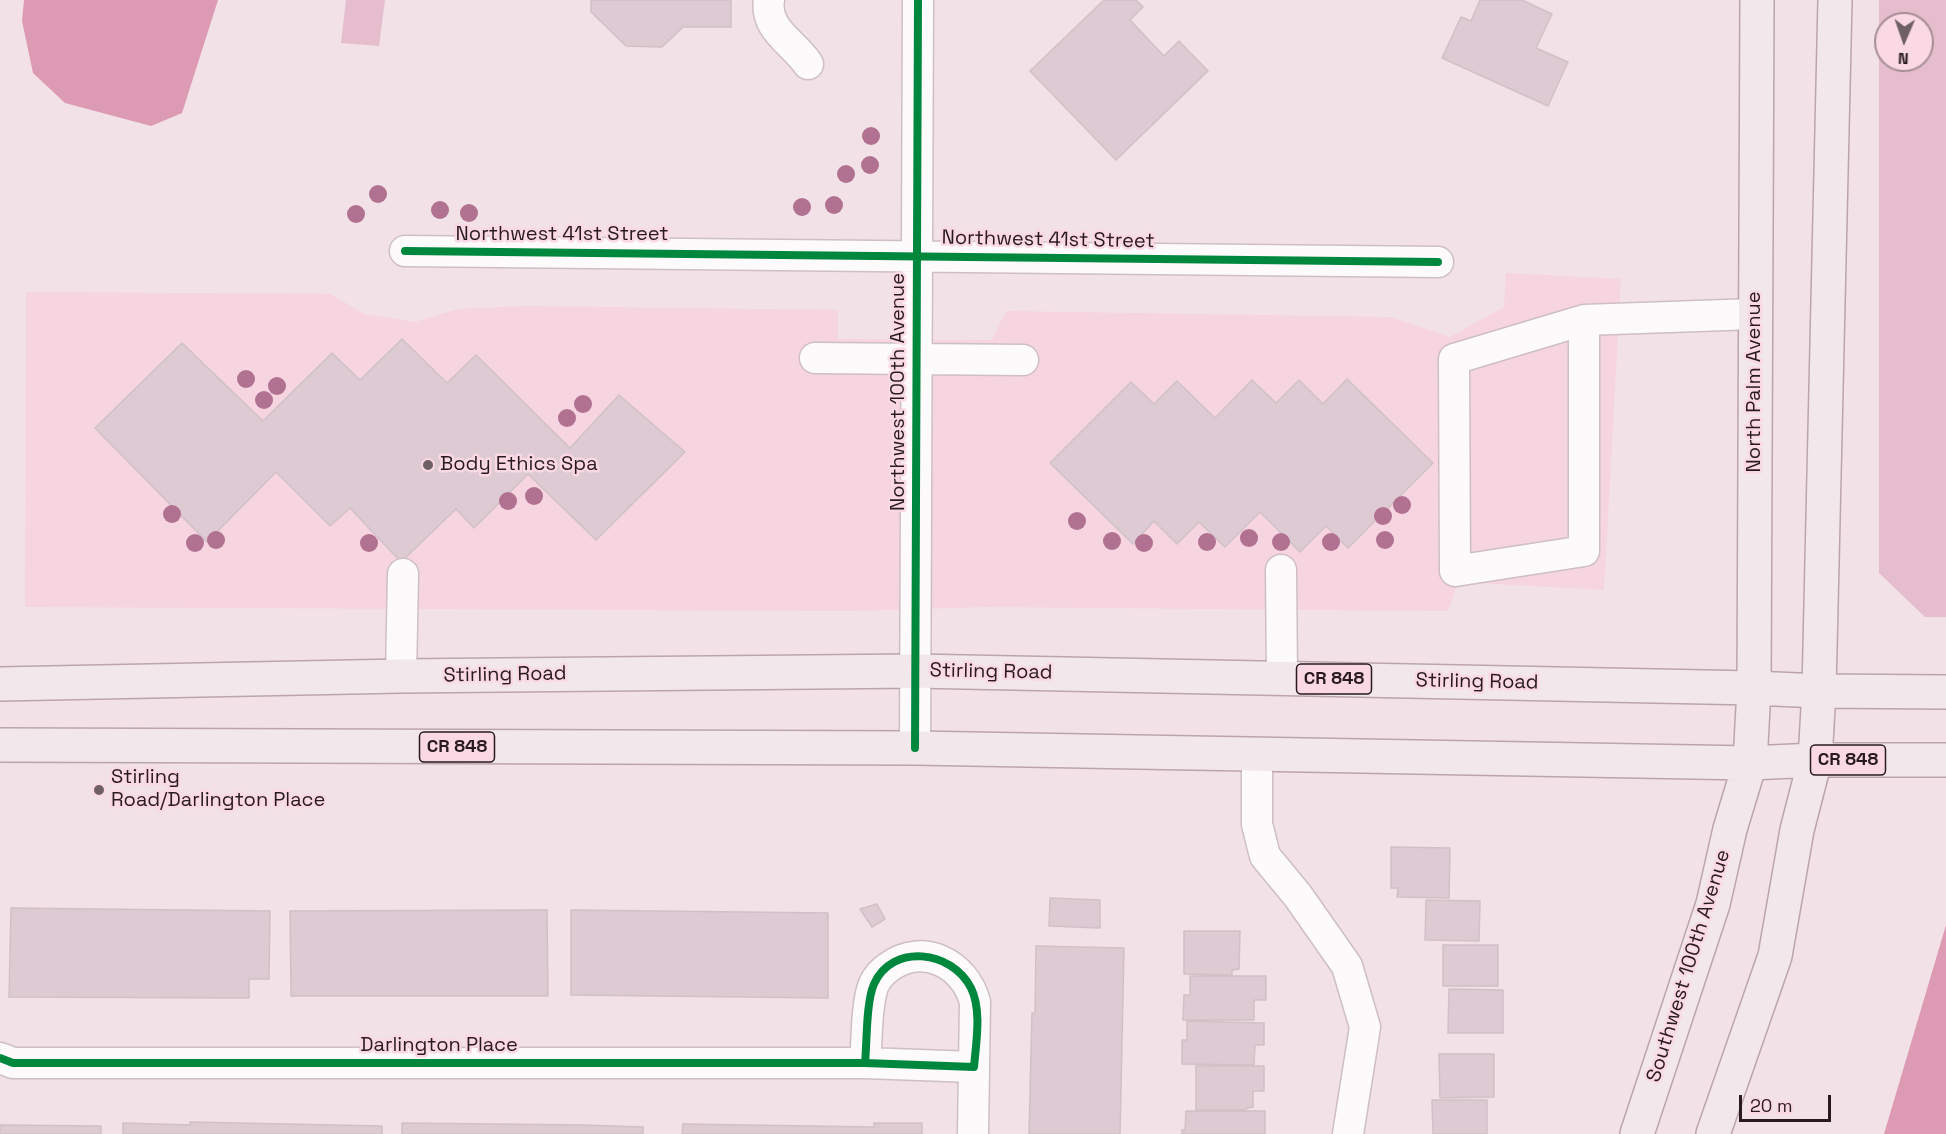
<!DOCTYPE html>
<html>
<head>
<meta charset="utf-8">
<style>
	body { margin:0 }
	#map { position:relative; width:1946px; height:1134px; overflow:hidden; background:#f2e1e7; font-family:"Space Grotesk",sans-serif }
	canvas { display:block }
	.north { position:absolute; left:1874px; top:12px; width:60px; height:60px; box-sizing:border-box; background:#fad9e4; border:2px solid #a68d95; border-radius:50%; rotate:182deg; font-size:16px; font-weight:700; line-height:24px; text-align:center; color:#281a1f }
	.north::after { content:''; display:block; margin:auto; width:21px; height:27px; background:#6f6065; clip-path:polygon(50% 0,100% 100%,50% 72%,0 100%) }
	.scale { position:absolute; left:1739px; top:1095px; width:92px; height:27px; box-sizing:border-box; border:3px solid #281a1f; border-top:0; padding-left:8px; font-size:18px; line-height:21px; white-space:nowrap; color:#281a1f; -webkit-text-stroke:4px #fad9e4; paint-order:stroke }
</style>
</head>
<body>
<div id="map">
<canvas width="1946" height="1134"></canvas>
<div class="north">N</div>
<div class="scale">20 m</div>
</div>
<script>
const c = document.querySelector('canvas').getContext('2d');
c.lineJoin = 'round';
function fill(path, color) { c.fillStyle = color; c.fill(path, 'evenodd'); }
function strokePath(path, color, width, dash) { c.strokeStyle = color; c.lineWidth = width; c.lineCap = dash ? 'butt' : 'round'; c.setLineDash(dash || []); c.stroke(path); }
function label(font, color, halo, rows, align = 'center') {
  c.font = font + ' "Space Grotesk",sans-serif'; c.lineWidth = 5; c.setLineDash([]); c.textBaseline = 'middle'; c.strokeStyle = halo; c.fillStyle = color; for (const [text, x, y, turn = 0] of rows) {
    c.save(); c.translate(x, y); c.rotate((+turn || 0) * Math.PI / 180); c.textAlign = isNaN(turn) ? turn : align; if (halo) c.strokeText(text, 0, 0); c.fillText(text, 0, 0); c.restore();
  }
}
fill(new Path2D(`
	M1506 273 1621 279 1604 590 1458 582 1448 611 986 607 852 611 25 607 26 292 331 294 364 314 415 322 458 309 526 306 838 310V339L992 340 1006 311 1390 317 1450 337 1504 307Z`), '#f6d4e0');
fill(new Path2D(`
	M346 0H385L379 46 341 43Z
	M1879 0H1946V617H1925L1879 573ZM1886 24H1922V60H1886Z`), '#e5bdcc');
fill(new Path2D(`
	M24 0H218L182 113 151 126 65 103 33 73 22 21Z
	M1946 925V1134H1884Z`), '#dc9ab3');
const building = new Path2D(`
	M591 0H731V27H683L662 47 626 46 591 12Z
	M1104 0H1136L1143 7 1130 20 1164 56 1179 41 1208 71 1116 160 1030 71Z
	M1480 0H1522L1552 14 1536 48 1568 62 1548 106 1442 58 1461 17 1471 21Z
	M402 339 447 383 476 355 570 448 619 395 685 452 596 540 528 474 474 528 456 509 401 562 350 508 330 526 276 472 207 542 95 428 182 343 263 421 332 353 360 380Z
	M1347 379 1433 463 1348 548 1326 526 1300 552 1260 512 1225 547 1199 522 1177 544 1154 521 1133 544 1050 463 1131 382 1154 404 1177 381 1215 418 1252 380 1276 403 1299 380 1323 404Z
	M1391 847 1450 848 1449 898 1397 897 1398 888H1391Z
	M1050 898 1100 900V928L1049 926Z
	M1426 900 1480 901 1479 941 1425 940Z
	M877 904 885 919 872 927 860 909Z
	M11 908 270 911 269 979H249V998L9 997Z
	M547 910 548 996H291L290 911Z
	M571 910 828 913V998L571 995Z
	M1184 931H1240L1239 969 1232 970V975L1184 974Z
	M1443 945H1498V986H1443Z
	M1036 946 1124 948 1120 1134H1029L1032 1013H1035Z
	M1190 976H1266V1000H1254V1020H1183L1184 995H1190Z
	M1449 989 1503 990V1033H1448Z
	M1187 1021 1264 1023V1045H1255L1254 1065 1182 1064V1040H1187Z
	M1439 1054H1494V1097L1440 1098Z
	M1196 1066H1264V1091H1253V1107L1247 1108 1246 1110H1196Z
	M1432 1100H1487V1134H1433Z
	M1186 1111H1265V1134H1182V1130H1185Z
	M190 1122 382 1126V1134H123V1123L190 1125Z
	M402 1123 584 1125 643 1127V1134H402Z
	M874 1123H922V1134H682L683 1124 874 1127Z
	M0 1125 101 1126V1134H0Z`);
fill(building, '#decad2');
strokePath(building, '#d0c1c6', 1.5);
const minor = new Path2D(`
	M769 0C764 29 794 43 808 64
	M405 251 1438 262
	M1584 320V551L1455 571 1454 359Z
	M1584 320 1755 314
	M815 358 1023 360
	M1281 570 1282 678
	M401 676 403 574
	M915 748 918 0
	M1257 754V824L1265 856 1298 896 1347 966 1365 1027 1348 1134
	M0 1058 13 1063H865L974 1067
	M865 1063C867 1043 866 1002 874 984 877 978 883 971 889 967 923 942 965 964 975 1002L973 1134`);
const major = new Path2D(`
	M0 684 401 676 915 671 1754 688 1819 691 1946 692
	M0 745 915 748 1750 763 1815 760H1946
	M1637 1134 1713 904 1730 829 1750 763 1754 688 1757 0
	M1713 1134 1775 956 1797 830 1815 760 1819 691 1835 0`);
strokePath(minor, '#cebfc4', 33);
strokePath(major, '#bca4ad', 36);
strokePath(minor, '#fdfafb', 30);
strokePath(major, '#f2e7eb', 33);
strokePath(new Path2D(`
	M405 251 1438 262
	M915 748 918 0
	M0 1058 13 1063H865L974 1067C976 1043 982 1010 971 988 952 950 892 943 874 984 866 1002 867 1043 865 1063`), '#00873e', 8);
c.fillStyle = '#b17190';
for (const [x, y] of [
	[871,136],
	[870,165],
	[846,174],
	[378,194],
	[834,205],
	[802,207],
	[440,210],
	[469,213],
	[356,214],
	[246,379],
	[277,386],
	[264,400],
	[583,404],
	[567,418],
	[534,496],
	[508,501],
	[1402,505],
	[172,514],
	[1383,516],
	[1077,521],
	[1249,538],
	[216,540],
	[1385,540],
	[1112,541],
	[1207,542],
	[1281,542],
	[1331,542],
	[195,543],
	[369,543],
	[1144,543]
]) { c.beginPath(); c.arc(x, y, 9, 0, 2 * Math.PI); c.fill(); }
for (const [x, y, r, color] of [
	[428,465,6,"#6f6065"],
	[99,790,6,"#6f6065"]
]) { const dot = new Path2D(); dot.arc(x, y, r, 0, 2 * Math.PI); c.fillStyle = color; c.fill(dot); strokePath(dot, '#fad9e4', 2); }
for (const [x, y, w] of [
	[1334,679,75],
	[457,747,75],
	[1848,760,75]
]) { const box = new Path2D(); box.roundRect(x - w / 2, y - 15, w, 30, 4.5); c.fillStyle = '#fad9e4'; c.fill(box); strokePath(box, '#281a1f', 1.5); }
label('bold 18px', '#281a1f', null, [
	["CR 848",1334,679],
	["CR 848",457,747],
	["CR 848",1848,760]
]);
label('20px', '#281a1f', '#fad9e4', [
	["Northwest 41st Street",562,235],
	["Northwest 41st Street",1048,240,1],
	["North Palm Avenue",1755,382,-90],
	["Northwest 100th Avenue",899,392,-90],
	["Stirling Road",991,672,1],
	["Stirling Road",505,675,-1],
	["Stirling Road",1477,682,1],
	["Southwest 100th Avenue",1689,966,-73],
	["Darlington Place",439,1046]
]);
label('20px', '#281a1f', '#fad9e4', [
	["Body Ethics Spa",440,465],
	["Stirling",111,778],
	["Road/Darlington Place",111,801]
], 'left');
</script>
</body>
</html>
